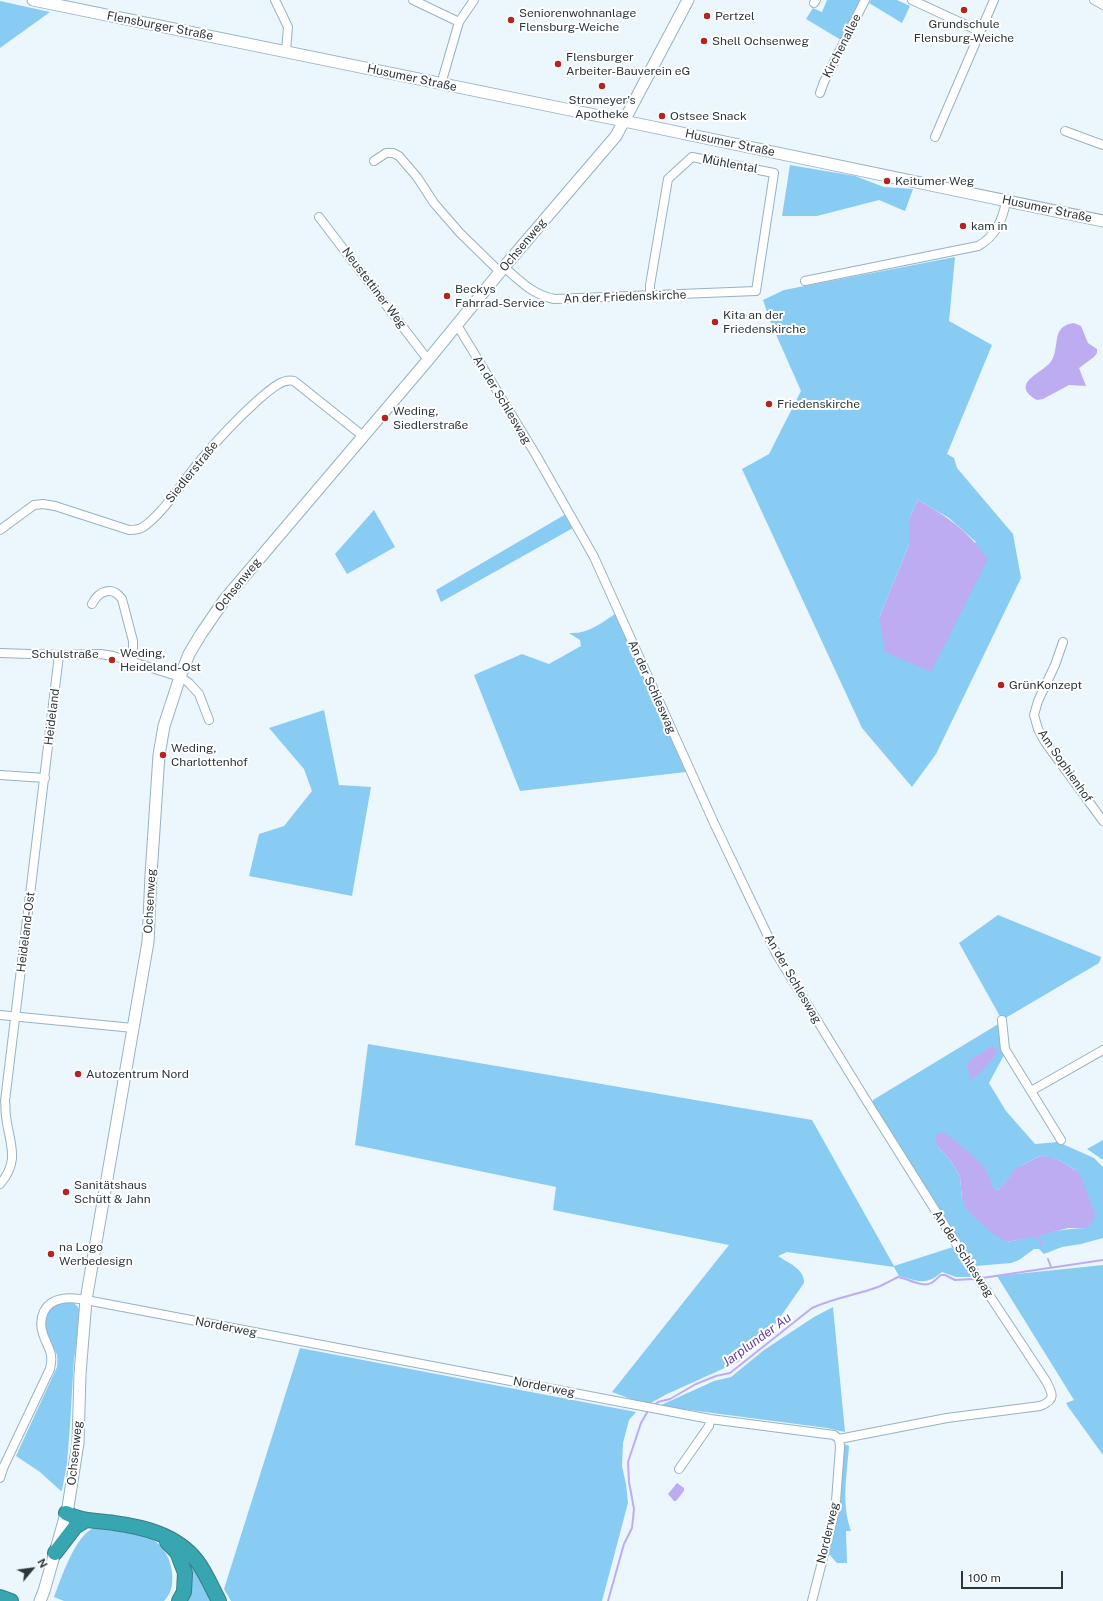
<!DOCTYPE html>
<html>
<head>
<meta charset="utf-8">
<style>
	body { margin:0 }
	#map { position:relative; width:1103px; height:1601px; overflow:hidden; background:#ebf6fd; font-family:"Public Sans",sans-serif }
	canvas { display:block }
	.north { position:absolute; left:12px; top:1549px; width:40px; height:40px; -webkit-text-stroke:3px #fff; paint-order:stroke; rotate:61deg; font-size:11px; font-weight:700; line-height:16px; text-align:center; color:#2c373d }
	.north::after { content:''; display:block; margin:auto; width:14px; height:18px; background:#2c373d; clip-path:polygon(50% 0,100% 100%,50% 72%,0 100%) }
	.scale { position:absolute; left:961px; top:1571px; width:102px; height:18px; box-sizing:border-box; border:2px solid #2c373d; border-top:0; padding-left:5px; font-size:12px; line-height:14px; white-space:nowrap; color:#2c373d; -webkit-text-stroke:3px #fff; paint-order:stroke }
</style>
</head>
<body>
<div id="map">
<canvas width="1103" height="1601"></canvas>
<div class="north">N</div>
<div class="scale">100 m</div>
</div>
<script>
const c = document.querySelector('canvas').getContext('2d');
c.lineJoin = 'round';
function fill(path, color) { c.fillStyle = color; c.fill(path, 'evenodd'); }
function strokePath(path, color, width, dash) { c.strokeStyle = color; c.lineWidth = width; c.lineCap = dash ? 'butt' : 'round'; c.setLineDash(dash || []); c.stroke(path); }
function label(font, color, halo, rows, align = 'center') {
  c.font = font + ' "Public Sans",sans-serif'; c.lineWidth = 4; c.setLineDash([]); c.textBaseline = 'middle'; c.strokeStyle = halo; c.fillStyle = color; for (const [text, x, y, turn = 0] of rows) {
    c.save(); c.translate(x, y); c.rotate((+turn || 0) * Math.PI / 180); c.textAlign = isNaN(turn) ? turn : align; if (halo) c.strokeText(text, 0, 0); c.fillText(text, 0, 0); c.restore();
  }
}
fill(new Path2D(`
	M827 0H861L841 40 806 19 813 8 822 12Z
	M871 0H897L910 6 902 23 869 3Z
	M0 1 50 12 0 48Z
	M790 165 855 176 884 187 913 189 905 211 879 200 817 216H782Z
	M955 257 949 321 992 345 947 454 954 458 957 468 1013 534 1021 578 936 754 912 787 862 728 742 469 769 454 801 391 770 321 763 300 784 290ZM918 500 949 518 976 542 879 618 909 545V519Z
	M374 510 395 547 347 574 335 554Z
	M566 514 573 528 441 602 436 590Z
	M615 614 686 772 520 791 474 675 522 654 549 664 581 646 580 640 569 633C588 634 600 624 615 614Z
	M324 710 339 785 371 787 352 896 249 876 259 834 284 826 312 791 304 769 269 728Z
	M998 915 1101 957 1099 963 1002 1020 959 943Z
	M1000 1023 1004 1055 989 1083 1006 1111 1035 1144 1058 1142 1094 1158 1103 1167V1238L1081 1244 1062 1247 1044 1254 1039 1249H1034L1019 1260 1011 1263 976 1266 877 1110 873 1103V1100ZM937 1146 986 1171 993 1189 997 1191 1022 1165 1040 1156 1058 1160 1076 1170 1086 1228C1059 1228 1033 1237 1007 1242L962 1198 960 1177 951 1161Z
	M368 1044 812 1120 894 1266 953 1247 972 1277H956L942 1272C926 1286 918 1281 899 1276L894 1267 787 1252 778 1256C788 1263 805 1269 804 1283L767 1336 738 1362 667 1394 647 1405 612 1392 729 1245 553 1210 556 1187 355 1145Z
	M1103 1140V1160L1087 1149Z
	M1103 1265V1455L1069 1408 1066 1403 1074 1400 997 1276Z
	M67 1301 74 1303 78 1307 81 1314 74 1359 70 1425 67 1464 62 1490 61 1491 40 1472 16 1456 57 1367C57 1363 58 1359 57 1355 54 1347 49 1340 47 1332 42 1316 51 1303 67 1301Z
	M833 1307 845 1432 827 1428 659 1406 714 1381 731 1377 764 1350 814 1317Z
	M300 1348 636 1412 629 1420 623 1443 622 1466 626 1484 628 1503 602 1601H231L224 1589Z
	M845 1444 849 1446C847 1475 841 1503 851 1531H846L847 1563H837L828 1553 837 1520Z
	M94 1528C106 1530 143 1534 152 1539 163 1545 171 1560 172 1572 173 1584 172 1593 164 1601H64L54 1597C61 1579 75 1535 94 1528Z
	M186 1554 216 1601H185Z`), '#89ccf3');
fill(new Path2D(`
	M1074 323 1081 326 1088 343 1097 349V353L1094 357 1079 368 1086 386 1069 385 1043 399 1037 400C1007 383 1046 372 1052 360 1060 345 1051 326 1074 323Z
	M918 500C948 517 967 530 988 559L931 672 885 652 879 618 909 545V519Z
	M992 1045 994 1047 997 1051 996 1055 980 1073 970 1080 969 1079 970 1071 966 1066C972 1055 984 1054 992 1045Z
	M944 1132C958 1144 974 1154 985 1169 990 1176 990 1186 997 1191L1010 1177 1013 1170 1022 1165 1040 1156 1048 1157 1058 1160 1076 1170 1081 1177 1095 1214 1093 1221 1086 1228H1068L1038 1236 1007 1242 994 1235 966 1209 962 1198 960 1177 951 1161 937 1146 935 1138 938 1133Z
	M677 1483 684 1488V1491L676 1501H674L668 1494Z`), '#beacf3');
strokePath(new Path2D(`
	M1038 1236 1042 1246
	M1048 1259 1051 1267
	M982 1278 1103 1260
	M654 1406 658 1402 670 1399 696 1384 716 1376 730 1373 812 1308C834 1298 856 1295 878 1287 885 1284 892 1280 898 1277 906 1278 923 1288 931 1283 934 1282 938 1277 941 1275H945L955 1280 973 1279
	M608 1601 624 1544 632 1528 634 1509 629 1482 628 1462 641 1423 649 1409`), '#beacf3', 2);
const street = new Path2D(`
	M275 0 288 27 286 51
	M413 0 459 22
	M912 0 979 31
	M1094 0 1103 5
	M814 3 816 0
	M441 84 459 22 474 0
	M820 93 824 82 865 0
	M1065 131 1103 145
	M935 137 994 0
	M374 161 386 153H393L399 156 417 177 434 203 460 233 500 272
	M319 217 428 360
	M504 267C520 281 532 294 554 299L756 291 774 173 692 157 668 179 650 285V295
	M805 281 978 246C995 237 1003 219 1006 201
	M457 325 536 455 594 557 714 823 777 955 866 1100 974 1272 1046 1381C1053 1394 1056 1400 1040 1406L947 1418 839 1439
	M0 530 34 505 43 504 55 506 129 530C134 530 139 530 143 527 162 515 184 480 199 462 217 440 237 419 258 400 268 392 281 378 294 381L363 436
	M92 604C99 591 112 585 122 599L133 641V648L130 661
	M1063 642 1055 665 1038 701 1034 715 1038 729 1045 742 1103 821
	M0 653 59 655 101 654 113 656 130 661 180 677 189 683 199 694 209 720
	M0 775 45 778
	M0 1015 133 1028
	M1002 1020 1005 1049 1061 1140
	M1031 1091 1103 1050
	M0 1184C21 1160 9 1143 6 1116 5 1111 6 1106 5 1101L59 655
	M679 1469 709 1426 710 1419
	M0 1478 4 1466 50 1369C54 1352 48 1349 43 1334 38 1318 44 1302 62 1299 70 1297 78 1299 86 1300L710 1419 834 1435 839 1439 840 1447 836 1501 833 1519 812 1601`);
const secondary = new Path2D(`
	M33 0 624 121 1103 221
	M40 1601 44 1591 68 1507 78 1443 80 1374 86 1300 148 942 151 875 159 755 164 726 180 677 189 654 201 634 225 599 428 360 504 267 616 136 688 0`);
const highway = new Path2D(`
	M66 1513C83 1522 95 1520 114 1523 144 1527 177 1535 197 1561 206 1573 212 1588 219 1601
	M167 1542 177 1552 185 1573 184 1592 179 1601
	M55 1553 75 1527 86 1520
	M0 1597 11 1601`);
strokePath(street, '#97b2c2', 10);
strokePath(secondary, '#97b2c2', 13);
strokePath(highway, '#347f88', 16);
strokePath(street, '#fff', 8);
strokePath(secondary, '#fff', 11);
strokePath(highway, '#38a6b0', 14);
for (const [x, y, r, color] of [
	[964,10,4,"#b42420"],
	[707,16,4,"#b42420"],
	[511,20,4,"#b42420"],
	[704,41,4,"#b42420"],
	[558,64,4,"#b42420"],
	[602,86,4,"#b42420"],
	[662,116,4,"#b42420"],
	[887,181,4,"#b42420"],
	[963,226,4,"#b42420"],
	[447,296,4,"#b42420"],
	[715,322,4,"#b42420"],
	[769,404,4,"#b42420"],
	[385,418,4,"#b42420"],
	[112,660,4,"#b42420"],
	[1001,685,4,"#b42420"],
	[163,755,4,"#b42420"],
	[78,1074,4,"#b42420"],
	[66,1192,4,"#b42420"],
	[51,1254,4,"#b42420"]
]) { const dot = new Path2D(); dot.arc(x, y, r, 0, 2 * Math.PI); c.fillStyle = color; c.fill(dot); strokePath(dot, '#fff', 1.5); }
label('12px', '#2c373d', '#fff', [
	["Seniorenwohnanlage",519,13],
	["Flensburg-Weiche",519,27],
	["Pertzel",715,16],
	["Grundschule",964,24,"center"],
	["Flensburg-Weiche",964,38,"center"],
	["Shell Ochsenweg",712,41],
	["Flensburger",566,57],
	["Arbeiter-Bauverein eG",566,71],
	["Stromeyer's",602,100,"center"],
	["Apotheke",602,114,"center"],
	["Ostsee Snack",670,116],
	["Keitumer Weg",895,181],
	["kam in",971,226],
	["Beckys",455,289],
	["Fahrrad-Service",455,303],
	["Kita an der",723,315],
	["Friedenskirche",723,329],
	["Friedenskirche",777,404],
	["Weding,",393,411],
	["Siedlerstraße",393,425],
	["Weding,",120,653],
	["Heideland-Ost",120,667],
	["GrünKonzept",1009,685],
	["Weding,",171,748],
	["Charlottenhof",171,762],
	["Autozentrum Nord",86,1074],
	["Sanitätshaus",74,1185],
	["Schütt & Jahn",74,1199],
	["na Logo",59,1247],
	["Werbedesign",59,1261]
], 'left');
label('12px', '#2c373d', '#fff', [
	["Flensburger Straße",160,26,11],
	["Kirchenallee",842,46,-63],
	["Husumer Straße",412,78,12],
	["Husumer Straße",730,143,12],
	["Mühlental",730,164,11],
	["Husumer Straße",1047,209,12],
	["Ochsenweg",523,245,-50],
	["Neustettiner Weg",374,288,53],
	["An der Friedenskirche",625,297,-2],
	["An der Schleswag",502,400,59],
	["Siedlerstraße",192,472,-51],
	["Ochsenweg",238,585,-51],
	["Schulstraße",65,654],
	["An der Schleswag",652,687,66],
	["Heideland",52,717,-83],
	["Am Sophienhof",1065,766,55],
	["Ochsenweg",150,901,-87],
	["Heideland-Ost",26,932,-83],
	["An der Schleswag",793,979,60],
	["An der Schleswag",963,1254,57],
	["Norderweg",226,1327,11],
	["Norderweg",544,1387,11],
	["Ochsenweg",75,1453,-84],
	["Norderweg",828,1533,-77]
]);
label('italic 13px', '#623ea3', '#fff', [
	["Jarplunder Au",757,1340,-36]
]);
</script>
</body>
</html>
